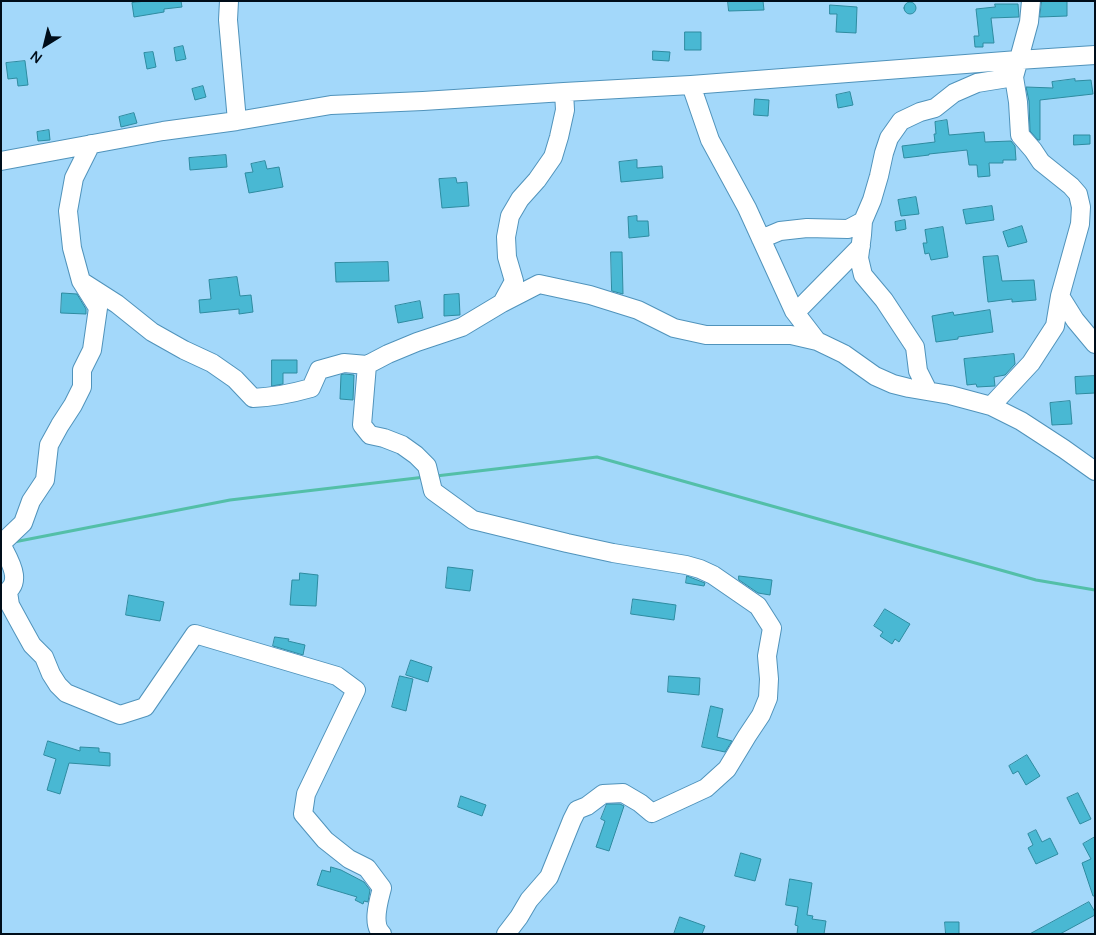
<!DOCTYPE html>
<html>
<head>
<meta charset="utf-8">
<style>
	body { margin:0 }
	#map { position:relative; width:1096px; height:935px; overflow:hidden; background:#a3d8fa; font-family:Manrope,sans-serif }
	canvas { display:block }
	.frame { position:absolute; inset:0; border:2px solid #000d19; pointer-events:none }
	.north { position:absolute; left:20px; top:20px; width:50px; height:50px; -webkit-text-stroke:4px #a3d8fa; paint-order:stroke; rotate:216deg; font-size:14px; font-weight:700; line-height:20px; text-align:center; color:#000d19 }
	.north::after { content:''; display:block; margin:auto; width:18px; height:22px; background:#000d19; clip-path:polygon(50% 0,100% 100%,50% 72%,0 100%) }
</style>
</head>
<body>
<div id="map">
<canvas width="1096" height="935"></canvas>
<div class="frame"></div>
<div class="north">N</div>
</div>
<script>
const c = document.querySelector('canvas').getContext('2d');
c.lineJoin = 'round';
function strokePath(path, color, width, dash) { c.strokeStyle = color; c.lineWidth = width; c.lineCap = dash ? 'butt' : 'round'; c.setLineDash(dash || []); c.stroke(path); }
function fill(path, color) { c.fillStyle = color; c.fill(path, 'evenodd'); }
strokePath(new Path2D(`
	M436 476 597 457 1036 580 1095 590
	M14 542 230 500 425 477`), '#53bfa8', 3);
const building = new Path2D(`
	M146 1H181L182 7 164 9V12L134 17 132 3Z
	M728 1H763L764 10 729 11Z
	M1042 1H1067V16L1040 17Z
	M904 8a6 6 0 1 1 12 0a6 6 0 1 1-12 0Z
	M995 4H1018L1019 17 991 18 994 43H983V47H975L974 36H979L976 9 995 7Z
	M830 5 857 7 856 33 836 32 837 14H830Z
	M685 32H701V50H685Z
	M183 46 186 59 176 61 174 48Z
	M653 51 670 52 669 61 653 60Z
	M153 52 156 67 147 69 144 53Z
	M25 61 28 85 18 86 17 78 8 79 6 63Z
	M1075 79V81L1091 80 1093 94 1040 100V140H1038L1030 131 1029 101 1026 87 1053 88 1052 82Z
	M203 86 206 97 195 100 192 89Z
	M850 92 853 105 838 108 836 95Z
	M755 99 769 100 768 116 754 115Z
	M134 113 137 123 121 127 119 117Z
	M947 120 949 135 984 132 985 142 1011 141 1015 146 1016 160H1003V163H989L990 176 978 177 977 165H969L967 150 929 154V155L904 158 902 146 935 142 934 134H936L935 122Z
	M49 130 50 140 38 141 37 132Z
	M1074 135H1090V144L1074 145Z
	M226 155 227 167 190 170 189 158Z
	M637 160V168L662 166 663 178 621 182 619 162Z
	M265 161 267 169 279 167 283 187 249 193 245 173 253 172 251 164Z
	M456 178 457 183 467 182 469 206 442 208 439 179Z
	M916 197 919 214 901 216 898 200Z
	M992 206 994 220 966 224 963 210Z
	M637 216V221H648L649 236 629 238 628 217Z
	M905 220 906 229 896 231 895 222Z
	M1022 226 1027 242 1008 247 1003 232Z
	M943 227 948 257 931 260 929 253 925 254 923 243H927L925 230Z
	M611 252H622L623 294 612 291Z
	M998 256 1002 281 1034 280 1036 300 1012 302V299L988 302 983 257Z
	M388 262 389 281 336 282 335 263Z
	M237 277 240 296 251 295 253 312 239 314V309L200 313 199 300 211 299 209 280Z
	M62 293 77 294 86 309V314L61 313Z
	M459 294 460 315 444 316V295Z
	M420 301 423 318 398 323 395 306Z
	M990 310 993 332 958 337V339L936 342 932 316 953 312 954 315Z
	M1014 354 1015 364 1005 375 994 377 995 386 977 387 976 384 967 385 964 359Z
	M272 360H297V373H283V384L272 386Z
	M345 374 354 375 353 400 340 399 341 375Z
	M1095 376V393L1076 394 1075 377Z
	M1070 401 1072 424 1052 425 1050 403Z
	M448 567 473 570 470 591 446 588Z
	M300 573 318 575 316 606 290 605 292 580H299Z
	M687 576 705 583 704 586 686 583Z
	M739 576 772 580 770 595 758 593 739 580Z
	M129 595 164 602 160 621 126 615Z
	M633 599 676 605 674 620 631 614Z
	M885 609 910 624 899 642 895 639 892 644 880 636 883 632 874 626Z
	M275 637 289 639 288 641 305 645 303 655 273 646Z
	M411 660 432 667 428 682 406 675Z
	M400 676 413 679 406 711 392 707Z
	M669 676 700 678 699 695 668 692Z
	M711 706 723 709 717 737 732 741 725 752 702 747Z
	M48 741 80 751V747L99 748V752L110 753V766L69 763 60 794 47 790 56 759 44 755Z
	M1027 755 1040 776 1026 785 1018 771 1013 774 1009 766Z
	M1078 793 1091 819 1080 824 1067 798Z
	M461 796 486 805 482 816 458 807Z
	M607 804H620L624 806 609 851 596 847 605 821 601 819Z
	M1036 830 1042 842 1050 838 1058 854 1036 864 1028 848 1033 845 1028 834Z
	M1095 837V896H1093L1082 863 1091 859 1083 844Z
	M741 853 761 859 755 881 735 876Z
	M331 867 341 870 364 882 370 890 368 902 364 901 363 904 355 900 357 897 317 885 322 870 330 872Z
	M790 879 812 883 807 915 813 916 812 919 826 921 824 934H797L798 926 795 925 798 907 786 905Z
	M1089 902 1095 912V915L1060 934H1030Z
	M680 917 705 926 702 934H674Z
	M945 922H959V934H946Z`);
fill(building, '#49b8d3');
strokePath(building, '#2e8ba0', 1);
const minor = new Path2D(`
	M229 1 228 20 237 121
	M691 85 710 140 747 208 794 311 817 341
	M1 161 163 131 237 121 331 105 423 101 564 92 691 85 1018 60 1095 55
	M863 221 862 235 859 258 863 275 884 300 915 347 918 371 928 391
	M761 239 780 231 807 228 848 229 863 221 872 200 879 176 884 153 889 138 901 121 920 112 935 108 954 93 977 83 1014 77
	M81 281 117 304 152 332 184 350 212 363 235 379 253 398C275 397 290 394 311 388L319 370 344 363 367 365 388 354 417 342 462 327 502 303 539 284 590 295 638 310 674 328 706 335H791L817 341 844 354 875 376 893 384 909 388 950 395 991 406 1021 421 1064 449 1095 471
	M1060 296 1075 320 1095 344
	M502 303 514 281 507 257 506 237 510 216 520 199 537 180 553 157 559 137 565 110 564 92
	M794 311 802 306 861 246
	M367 365 362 425 370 435 384 438 402 445 416 455 427 466 433 491 473 520 567 543 613 553 686 565 700 569 713 575 758 606 772 628 767 656 769 679 768 698 761 715 747 736 727 769 706 788 652 813 640 803 623 793 603 794 587 806 577 810 572 820 549 877 529 900 519 917 506 934
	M991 406 1031 363 1055 326 1060 296 1080 224 1081 207 1078 194 1071 186 1041 162 1033 150 1020 135 1018 102 1014 77 1029 22 1031 1
	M8 592 10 605 22 627 32 645 44 657 51 674 58 685 66 693 120 715 145 707 195 634 337 676 356 690 306 794 303 814 325 840 349 859 367 868 382 888C379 900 371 924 382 934
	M1 595C26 584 9 560 1 544L23 523 31 501 45 480 49 445 60 425 73 405 82 387V370L92 350 98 308 81 281 72 248 68 211 74 178 91 144`);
strokePath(minor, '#5093bb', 20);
strokePath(minor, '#fff', 18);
</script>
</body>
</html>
